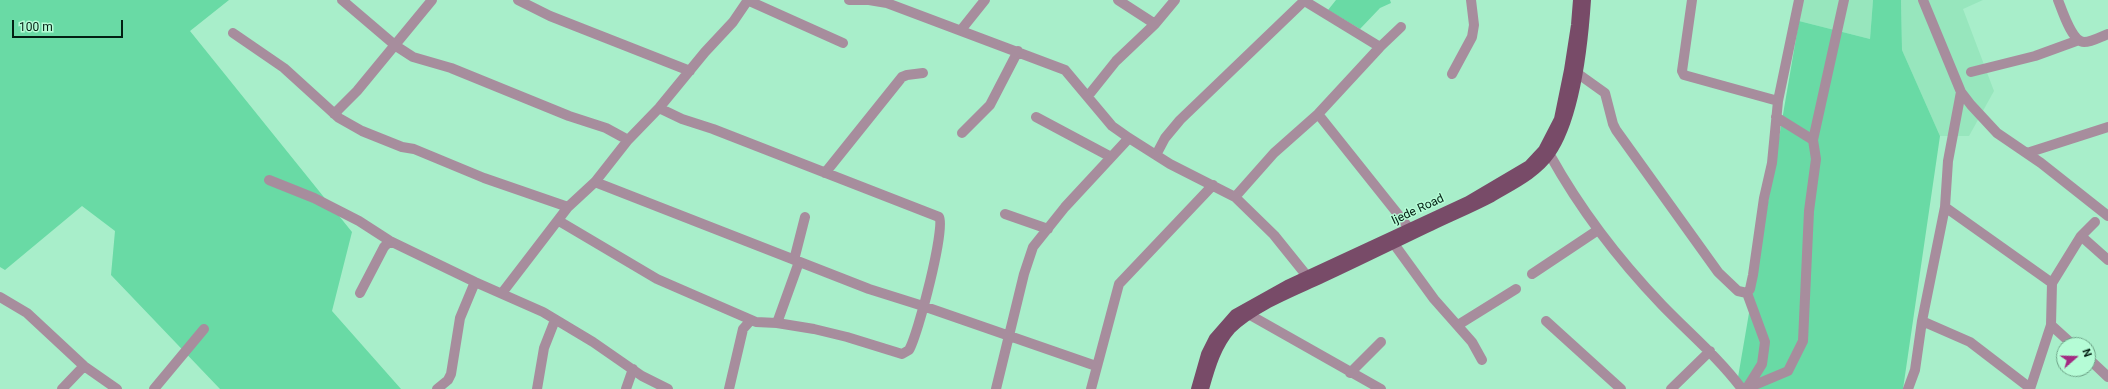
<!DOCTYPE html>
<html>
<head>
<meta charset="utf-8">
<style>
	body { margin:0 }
	#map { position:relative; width:2108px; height:389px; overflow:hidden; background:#a8eeca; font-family:Roboto,sans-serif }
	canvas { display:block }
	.north { position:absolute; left:2056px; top:337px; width:40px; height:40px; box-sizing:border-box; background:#b5fcd6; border:1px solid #6ea488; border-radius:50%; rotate:70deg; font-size:11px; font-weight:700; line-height:16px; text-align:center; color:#031f13 }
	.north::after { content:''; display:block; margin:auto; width:14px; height:18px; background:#a32b82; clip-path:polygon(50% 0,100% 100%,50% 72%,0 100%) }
	.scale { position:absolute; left:12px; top:20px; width:111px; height:18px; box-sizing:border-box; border:2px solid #031f13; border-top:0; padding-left:5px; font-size:12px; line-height:14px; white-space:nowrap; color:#031f13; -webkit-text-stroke:3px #b5fcd6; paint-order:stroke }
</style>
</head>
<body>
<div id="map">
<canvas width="2108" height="389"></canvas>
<div class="north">N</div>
<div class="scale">100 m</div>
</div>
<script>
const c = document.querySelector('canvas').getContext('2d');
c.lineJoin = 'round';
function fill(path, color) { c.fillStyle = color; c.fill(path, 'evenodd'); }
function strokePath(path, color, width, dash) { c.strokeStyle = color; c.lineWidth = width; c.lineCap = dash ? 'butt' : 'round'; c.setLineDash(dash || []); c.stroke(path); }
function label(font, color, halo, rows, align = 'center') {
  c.font = font + ' Roboto,sans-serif'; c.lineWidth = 3; c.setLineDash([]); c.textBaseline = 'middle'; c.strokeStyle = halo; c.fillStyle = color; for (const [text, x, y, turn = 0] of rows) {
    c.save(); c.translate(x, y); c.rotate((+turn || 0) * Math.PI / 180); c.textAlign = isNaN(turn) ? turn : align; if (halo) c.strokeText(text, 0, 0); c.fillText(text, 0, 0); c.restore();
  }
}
fill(new Path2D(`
	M1803 0H1873L1870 39 1799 21Z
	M1901 0H1983L1963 9 1994 91 1969 136H1940L1902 50Z`), '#97e6bd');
fill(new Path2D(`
	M0 0H229L190 31 352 232 332 311 401 389H220L111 275 115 231 82 206 5 270 0 267Z
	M1336 0H1390L1391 3 1380 8 1360 29 1328 10Z
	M1873 0H1901L1902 50 1940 136 1903 389H1736L1799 21 1870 39Z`), '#69daa5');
strokePath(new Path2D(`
	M342 0 396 46 413 57 451 68 569 116 606 128 628 140
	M518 0 550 16 690 71
	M747 0 843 43
	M849 0H869L887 3 1065 70 1112 126 1129 138 1170 164 1235 197
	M1118 0 1155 24
	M1303 0 1380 47
	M1692 0 1682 71 1684 75 1778 101
	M1923 0 1961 92 1971 105 1997 133 2041 163 2108 216
	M2058 0C2062 10 2072 42 2084 42 2092 42 2100 37 2108 34
	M961 30 985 0
	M233 33 284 68 339 118 362 131 402 147 414 149 484 178 568 207
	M1971 72 2035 56 2079 40
	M1577 73 1605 93 1613 124 1616 130 1718 272 1738 291 1747 293
	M1452 74 1472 37 1474 25 1471 0
	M1088 96 1116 61 1155 24 1175 0
	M334 114 357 91 432 0
	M1318 114 1409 228
	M1036 117 1111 157
	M1776 117 1813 140
	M962 133 990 105 1018 51
	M2027 153 2108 127
	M1156 155 1165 138 1180 120 1304 1
	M1550 155C1580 209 1619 260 1662 305 1689 333 1719 358 1742 389
	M825 173 902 77 907 75 923 73
	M269 180 314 198 359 221 390 241 475 282 543 312 593 342 642 376 668 389
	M595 182 869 289 923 306 1096 366
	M1945 207 2052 283
	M1005 214 1048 229
	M559 221 657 279 756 322 777 323 814 329 847 337 902 354 909 350C918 335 946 227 939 217L713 129 682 119 659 108
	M2081 236 2108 260
	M1394 244 1434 299 1472 342 1482 360
	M794 260 805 217
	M1532 274 1598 230
	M1307 276 1274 235 1235 197 1274 153 1318 114 1380 47 1401 27
	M360 293 384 247 390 241
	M502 293 568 207 595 182 628 140 659 108 705 52 733 22 748 0
	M1747 293 1750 289 1753 275 1764 198 1772 163 1778 101 1799 0
	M1747 293 1765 342 1762 364 1747 388
	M0 297 27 313 84 366 117 389
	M1250 315 1381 389
	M1546 321 1621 389
	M1922 321 1970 342 2030 388
	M777 323 799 262
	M1458 325 1516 289
	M2051 325 2073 345
	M2088 358 2108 377
	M1350 373 1381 342
	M62 389 84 366
	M154 389 204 329
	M437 389 448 380 451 374 460 318 475 282
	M537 389 544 348 555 320
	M626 389 633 369
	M729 389 743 329 751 320
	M996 389 1024 274 1033 247 1065 207 1129 138
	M1091 389 1119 284 1213 185
	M1671 389 1710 351
	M1745 389 1788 371 1803 341 1809 211 1816 159 1813 140 1844 0
	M1908 389 1915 370 1922 321 1945 207 1948 161 1961 92
	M2030 389 2051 325 2052 283 2081 236 2095 222`), '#a78d9d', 10);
strokePath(new Path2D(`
	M1196 389 1206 354 1214 338 1235 314 1287 285 1468 201 1529 165 1543 150 1559 119 1569 70 1576 25 1578 0
	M1204 389C1210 368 1216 346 1231 329 1253 307 1292 292 1320 279 1359 261 1397 242 1435 224 1454 215 1473 207 1492 197 1512 185 1536 174 1550 154 1576 117 1583 45 1586 0`), '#784b68', 10);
label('12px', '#031f13', '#b5fcd6', [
	["Ijede Road",1418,210,-25]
]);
</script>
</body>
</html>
